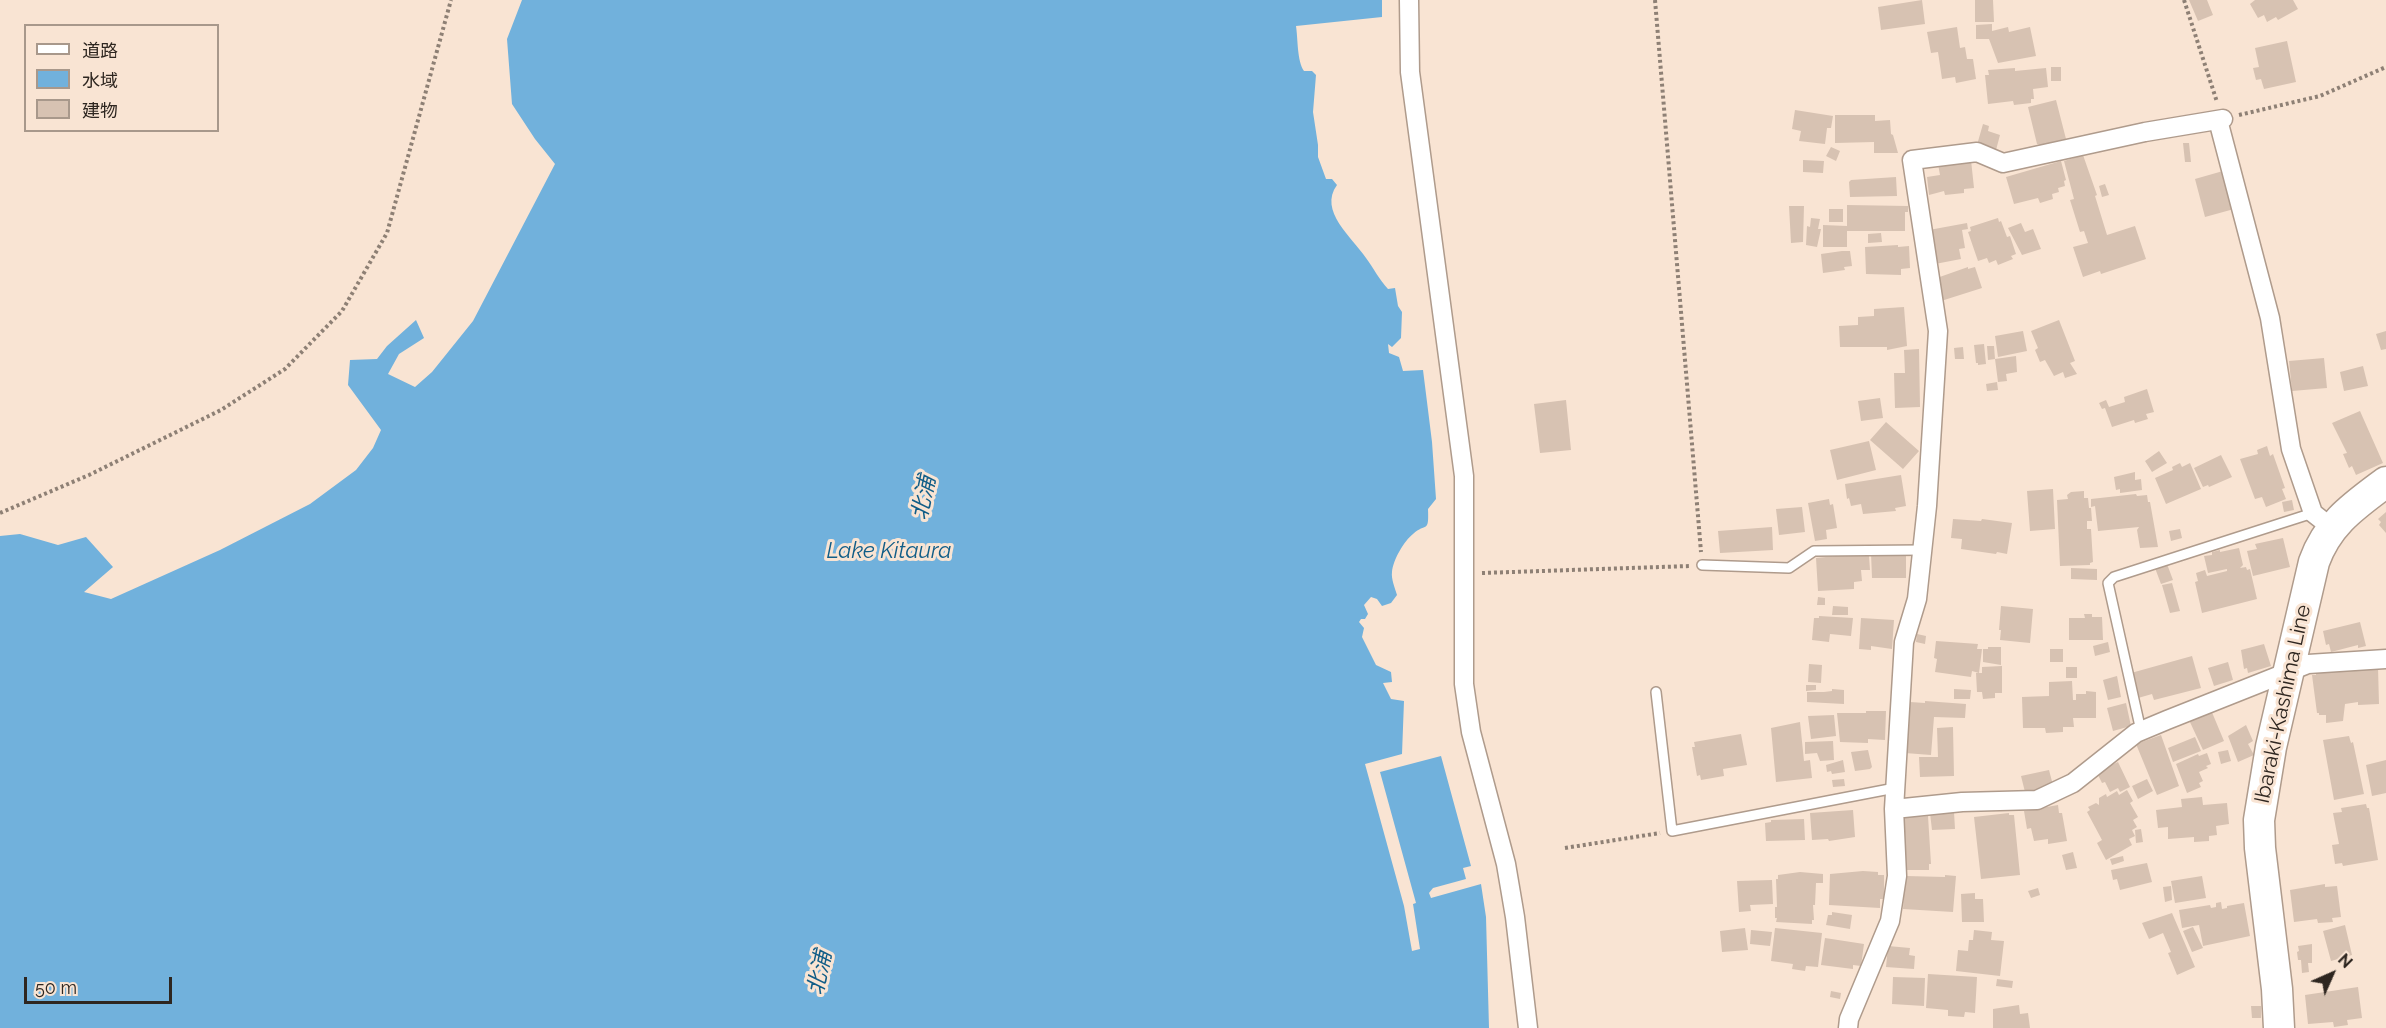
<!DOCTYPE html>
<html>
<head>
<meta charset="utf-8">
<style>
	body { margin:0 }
	#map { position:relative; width:2386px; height:1028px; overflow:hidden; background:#f9e4d3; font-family:Raleway,"Noto Sans JP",sans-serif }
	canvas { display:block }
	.legend { position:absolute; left:24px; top:24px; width:195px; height:108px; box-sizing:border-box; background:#f9e4d3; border:2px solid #a8988b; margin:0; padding:8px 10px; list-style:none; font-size:18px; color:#2e2620 }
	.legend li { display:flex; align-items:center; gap:12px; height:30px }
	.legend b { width:30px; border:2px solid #a8988b }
	.north { position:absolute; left:2302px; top:944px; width:60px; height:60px; -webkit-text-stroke:4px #f9e4d3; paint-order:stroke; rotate:45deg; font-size:16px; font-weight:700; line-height:24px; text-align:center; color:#2e2620 }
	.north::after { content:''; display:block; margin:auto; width:21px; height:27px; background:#2e2620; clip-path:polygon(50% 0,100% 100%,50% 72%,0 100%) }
	.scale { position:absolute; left:24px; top:977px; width:148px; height:27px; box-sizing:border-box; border:3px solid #2e2620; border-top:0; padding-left:8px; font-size:18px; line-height:21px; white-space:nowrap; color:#2e2620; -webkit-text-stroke:4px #f9e4d3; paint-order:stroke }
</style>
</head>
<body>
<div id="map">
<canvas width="2386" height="1028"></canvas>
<ul class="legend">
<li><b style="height:8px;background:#fff"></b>道路</li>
<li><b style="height:16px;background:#71b1dc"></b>水域</li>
<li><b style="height:16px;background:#d7c2b2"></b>建物</li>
</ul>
<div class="north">N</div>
<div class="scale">50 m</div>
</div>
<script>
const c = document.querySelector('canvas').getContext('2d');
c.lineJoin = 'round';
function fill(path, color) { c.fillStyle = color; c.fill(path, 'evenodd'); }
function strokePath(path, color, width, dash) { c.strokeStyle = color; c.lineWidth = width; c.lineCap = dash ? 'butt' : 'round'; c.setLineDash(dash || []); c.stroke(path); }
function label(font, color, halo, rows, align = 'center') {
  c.font = font + ' Raleway,"Noto Sans JP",sans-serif'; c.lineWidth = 6; c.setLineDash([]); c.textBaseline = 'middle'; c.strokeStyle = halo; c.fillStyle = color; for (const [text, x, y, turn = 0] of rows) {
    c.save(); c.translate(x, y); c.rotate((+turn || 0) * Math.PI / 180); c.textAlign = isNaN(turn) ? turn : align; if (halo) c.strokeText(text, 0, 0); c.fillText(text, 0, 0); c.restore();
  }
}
fill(new Path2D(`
	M522 0H1382V17L1296 26C1298 39 1297 61 1304 71H1312L1316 75 1313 112 1318 145V157L1326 179H1332L1337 185C1318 211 1352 237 1366 258 1374 269 1379 279 1388 289L1395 288 1398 306 1402 312 1401 338 1392 347 1388 344 1389 353 1399 357 1403 371 1423 370 1432 442 1436 499 1428 509C1429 534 1426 522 1413 534 1404 541 1393 560 1392 572 1391 579 1395 588 1397 595L1391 603 1382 606 1377 599 1371 597 1364 605 1368 614 1365 619H1361L1359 622 1364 628 1362 637 1376 665 1391 672 1392 682 1383 683 1391 699 1404 701 1402 754 1365 764 1404 906 1412 951 1420 949 1413 904 1416 903 1380 772 1441 756 1471 866 1463 868 1466 879 1433 888 1429 893 1431 898 1481 884 1486 917 1489 1028H0V536L20 534 58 545 86 537 113 567 84 592 111 599 220 550 310 504 356 470 373 448 381 430 348 385 350 360 377 359 387 346 416 320 424 338 399 354 388 374 415 387 432 372 473 321 555 164 535 139 512 104 507 39Z`), '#71b1dc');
fill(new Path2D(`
	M1922 0 1925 24 1881 30 1878 7Z
	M1975 0H1993L1994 22H1975Z
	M2189 0H2207L2213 15 2198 21Z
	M2255 0H2293L2298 9 2278 20 2276 17 2267 22 2264 15 2258 18 2250 4Z
	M1992 24V31L2008 27 2009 32 2030 27 2036 56 1998 63 1989 39H1976V25Z
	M1957 27 1960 48 1965 47 1967 59H1973L1976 79 1956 83 1955 77 1942 79 1938 52 1931 53 1927 32Z
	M2287 41 2296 82 2264 89 2261 79 2256 80 2253 68 2259 67 2255 48Z
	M2051 67H2061V81H2051Z
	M2015 68V71L2046 68 2048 87 2033 89 2034 99H2031V103L2014 105 2013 101 1988 104 1985 75H1989L1988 70Z
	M2056 100 2066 139 2040 145 2037 144 2028 107Z
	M1795 110 1833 116 1831 128H1827L1825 144 1799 141 1801 131 1792 129Z
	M1835 115H1875V121L1890 120 1891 134 1893 135 1898 153H1874V142L1835 143Z
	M1983 124 1989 126 1988 131 2000 135 1996 150 1977 145Z
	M2183 143H2189L2191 162H2185Z
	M1831 147 1840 151 1836 161 1826 156Z
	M2083 155 2097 195 2095 196 2107 235 2135 226 2146 259 2101 274 2100 271 2083 277 2073 247 2088 243 2084 231 2080 232 2070 200 2074 199 2064 161Z
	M1803 160 1824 161 1823 173 1803 172Z
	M1971 160 1974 188 1964 189V193L1945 195 1944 191 1929 195 1927 177 1940 175 1938 164Z
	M2061 161 2066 180 2064 181 2065 186 2058 188 2059 192 2052 194 2053 199 2040 203 2038 198 2014 204 2006 177Z
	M2223 171 2234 209 2205 217 2195 179Z
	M1896 177 1897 196 1850 197 1849 182 1851 180Z
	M2105 184 2109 195 2102 197 2099 186Z
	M1847 205 1908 206V212H1905V231H1847V247H1823V225L1847 226Z
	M1789 206H1804L1803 242 1791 243Z
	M1829 209H1843V222H1829Z
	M1811 218 1820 219 1818 229H1821L1817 247 1806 245 1807 226 1810 227Z
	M1998 218 1999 222 2001 221 2007 237 2010 236 2016 254 2011 256 2013 259 1998 265 1996 260 1989 263 1987 258 1978 261 1968 232 1971 231 1970 227Z
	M1967 223 1968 229 1962 230 1965 248 1959 249 1961 259 1935 264 1929 230Z
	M2021 223 2025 232 2033 229 2041 249 2022 255 2008 228Z
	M1881 233 1882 242 1868 243V234Z
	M1898 245V247L1909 246 1910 268 1901 269V275L1866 274 1865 247Z
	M1842 251H1850L1852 266 1844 267 1845 270 1823 273 1821 254Z
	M1968 267V269L1975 267 1982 288 1941 301 1934 279Z
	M1904 307 1907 346 1887 350V347H1840L1839 326 1858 325V317L1874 316V309Z
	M2059 320 2075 361 2070 363 2077 374 2065 378 2063 372 2054 376 2045 360 2040 362 2035 350 2038 348 2031 331Z
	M2023 331 2027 351 1998 357 1995 336Z
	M2386 331V349L2381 350 2376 334Z
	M1984 344 1986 364 1978 365V363H1976L1974 345Z
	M1987 346H1994L1995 359 1988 360Z
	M1963 347 1964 359H1955L1954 348Z
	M1919 349 1920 407 1895 408 1894 373H1905L1904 350Z
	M2016 356 2017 372 2006 374 2007 381 1998 382 1995 359Z
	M2324 358 2327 388 2292 391 2289 361Z
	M2363 366 2368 386 2344 391 2340 372Z
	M1997 382 1998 390 1987 391 1986 384Z
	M2147 389 2154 412 2146 414 2148 419 2135 423 2134 420 2112 427 2105 408 2102 409 2099 403 2106 400 2109 407 2125 402 2124 397Z
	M1880 398 1883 418 1861 421 1858 401Z
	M1566 400 1571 450 1540 453 1534 404Z
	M2360 411 2383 463 2356 475 2352 466 2349 468 2343 454 2347 453 2332 423Z
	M1886 422 1919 451 1903 469 1870 440Z
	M1869 441 1876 470 1837 480 1830 450Z
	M2267 446 2270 456 2273 454 2285 488 2282 489 2286 499 2266 507 2262 497 2255 499 2240 459 2258 454 2257 450Z
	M2159 451 2167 463 2152 472 2145 461Z
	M2221 455 2232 477 2209 487 2208 485 2203 487 2194 468Z
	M2180 463 2182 467 2190 463 2201 489 2166 504 2155 478 2173 470 2172 467Z
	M2135 472V480L2141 479 2142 490 2120 493V489L2116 490 2114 477Z
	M1901 475 1906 506 1895 508 1896 511 1863 514 1861 504 1851 506 1849 498 1847 499 1845 484Z
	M2053 489 2055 529 2030 531 2027 491Z
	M2084 491V498H2088L2089 508H2091L2092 521H2087V529H2091L2093 562 2090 563V565L2060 566 2057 500 2068 499 2067 495 2071 492Z
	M2136 494 2137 496 2147 495 2148 502H2150L2158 547 2140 548 2137 530 2139 527 2098 531 2095 506 2091 507V499Z
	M1829 499 1830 505 1833 504 1837 528 1826 530 1827 539 1815 541 1808 503Z
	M2292 500 2294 510 2284 512 2282 502Z
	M1802 507 1805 532 1779 535 1776 509Z
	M2386 512V533L2379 525 2381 522 2378 519Z
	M1953 519 1981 521 1982 519 2012 523 2007 554 1997 552 1996 554 1961 549 1962 539 1951 538Z
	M1772 527 1773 550 1720 553 1718 531Z
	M2180 529 2182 538 2171 541 2169 531Z
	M2283 538 2290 567 2253 576 2247 551 2257 549 2255 544Z
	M2239 548 2243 565 2240 568 2246 567 2247 570 2250 569 2257 599 2202 613 2195 582 2198 581 2196 573 2205 570 2207 576 2227 571V569L2208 573 2204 556 2212 555V552L2220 550V552Z
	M1906 552V578H1872L1871 553Z
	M1866 553 1865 556H1869L1870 570H1861L1862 581 1854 582V589L1818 591 1816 558Z
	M2167 564 2173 580 2161 584 2155 568Z
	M2071 568 2097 569V580L2071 579Z
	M2172 583 2180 611 2170 613 2162 585Z
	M1818 597 1825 598V605H1817Z
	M1833 606 1848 607V615H1832Z
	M2001 606 2033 609 2030 643 2000 640 2001 630H1999Z
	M2084 614H2092V617H2102L2103 640H2069V618H2085Z
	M1819 616 1853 618 1851 636 1830 634 1829 642 1812 640 1814 618H1819Z
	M1861 618 1894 620 1892 649 1871 646V650L1859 649Z
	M2360 622 2366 646 2358 648V645L2331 652 2329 644 2326 645 2323 631Z
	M1917 634 1926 636 1925 644 1916 642Z
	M1936 641 1978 644 1977 649H1982L1979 673 1972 671 1971 677 1935 672 1937 659 1934 658Z
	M2108 642 2110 652 2095 656 2093 646Z
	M2264 644 2271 666 2248 673 2247 668 2244 669 2241 650Z
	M1988 647H2001V665L1983 662V649H1988Z
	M2050 649H2063V662H2050Z
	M2192 656 2201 688 2154 700 2152 694 2138 698 2131 673Z
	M2228 662 2233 680 2214 686 2208 668Z
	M1809 664 1822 665 1821 683 1808 682Z
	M2002 666V693H1995V698L1983 699 1982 692H1977L1976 673H1982V667Z
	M2066 667H2077V678H2066Z
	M2378 667 2379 704 2358 705V702L2345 704 2343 721 2326 723V715H2319V713H2317L2312 675H2316V672Z
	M2117 676 2121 697 2108 700 2103 680Z
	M2072 681 2073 700H2076V694H2086V691L2096 692V718H2073L2074 727H2063V732L2046 733 2045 728H2023L2022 697 2049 696V682Z
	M1806 685H1816V690L1806 691Z
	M1832 689 1844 690V704L1807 702V692H1824L1832 691Z
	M1954 689 1971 690 1970 699H1954Z
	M1925 701 1966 704 1965 718 1934 717 1931 755 1905 753 1910 702 1925 703Z
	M2126 703 2131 726 2113 731 2107 708Z
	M2211 710 2224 741 2203 750 2189 720Z
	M1866 711H1886L1885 740 1868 739V743L1840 742 1837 713H1866Z
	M1834 715 1836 736 1811 739 1808 716Z
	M1800 722 1804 761 1810 760 1812 778 1776 782 1771 728Z
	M2246 725 2253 741 2248 744 2254 755 2238 762 2228 736Z
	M1953 727 1954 776 1920 777 1919 757H1938L1937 728Z
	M1741 734 1747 765 1723 769 1724 776 1701 780 1700 775 1697 776 1692 747H1695L1694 742Z
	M2161 735 2179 786 2157 795 2136 744Z
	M2349 736 2351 743 2353 742 2364 794 2334 800 2323 740Z
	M2195 737 2201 751 2173 762 2168 748Z
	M1833 741 1834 760 1820 761 1817 753 1805 754V742Z
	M1868 750 1872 767 1870 769 1855 771 1851 752Z
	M2228 750 2231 761 2221 764 2218 752Z
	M2207 753 2211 764 2206 766 2208 768 2199 772 2203 781 2199 783 2201 787 2187 793 2176 764 2198 754 2199 756Z
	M1843 760 1845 772 1832 774 1831 771 1827 772 1826 765Z
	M2386 760V793L2372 796 2366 765Z
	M2118 762 2130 787 2120 792 2118 788 2110 792 2105 782 2102 783 2098 775 2101 773 2099 771Z
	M2049 770 2054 789 2026 796 2021 776Z
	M1844 779 1845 786 1833 787 1832 780Z
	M2147 779 2153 791 2138 799 2132 786Z
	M2127 790 2133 801 2130 803 2138 817 2133 820 2137 827 2132 830 2135 836 2129 839 2132 845 2106 860 2097 843 2102 840 2087 812 2090 810 2088 807 2096 803 2099 805V798L2106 794 2107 797 2117 791 2119 795Z
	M2202 797 2203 805 2227 803 2229 824 2216 826 2217 835 2209 836V841L2194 842V837L2168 839V827L2158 828 2156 810 2182 807 2181 799Z
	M2366 804 2367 808H2369L2378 860 2343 866 2342 863 2335 864 2332 845 2339 844 2333 813 2342 812 2341 808Z
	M2058 805 2059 813H2062L2067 841 2048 844V839L2034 841 2031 828 2027 829 2024 811Z
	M1853 810 1855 837 1829 841 1828 839 1812 840 1810 813Z
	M1954 812 1955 829 1932 830 1930 813Z
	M2009 813V815H2014L2020 875 1981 879 1974 817Z
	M1928 816 1931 864H1929V870H1906V865H1901L1898 818Z
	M1804 819 1805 840 1766 841 1765 823 1771 822V820Z
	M2141 829 2143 842 2136 843 2135 830Z
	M2073 852 2077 868 2066 870 2062 855Z
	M2123 856 2124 861 2112 865 2110 859Z
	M2147 863 2152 882 2120 890 2117 879 2113 880 2111 870Z
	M1863 871 1878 872V875H1884V899H1880V908L1829 905 1830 874Z
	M1800 872 1823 874V883H1816L1815 905H1813L1814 920H1812V924L1776 922 1777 918H1775V907H1777L1776 879H1778V875Z
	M1945 875 1956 876 1953 912 1903 909 1904 891H1901L1902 881H1906V876L1945 877Z
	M2202 876 2206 898 2175 903 2171 881Z
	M1772 880 1773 904 1750 905 1751 911 1739 912 1737 881Z
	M2325 884V887L2337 886 2341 917 2332 918 2333 922 2318 923 2317 919 2294 922 2290 890Z
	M2171 886 2172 900 2165 902 2163 887Z
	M2038 888 2040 895 2031 898 2028 891Z
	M1975 893V899H1983L1984 922H1962L1961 894Z
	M2221 902 2222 909 2227 908V906L2244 903 2250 936 2203 946 2199 925 2182 928 2179 910 2210 905 2211 908 2216 907V903Z
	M1832 912 1852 915 1850 929 1826 925 1828 915H1832Z
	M2172 913 2195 967 2177 975 2168 953 2171 952 2163 933 2149 939 2142 923Z
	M2345 925 2352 955 2331 961 2323 931Z
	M2193 927 2203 948 2192 952 2183 931Z
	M1745 928 1748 950 1722 952 1720 931Z
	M1775 928 1822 933 1818 967 1806 966 1805 971 1792 969 1793 964 1771 961Z
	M1751 930 1772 932 1770 946 1750 944Z
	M1974 930 1992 932 1991 940 2004 941 2000 976 1956 971 1958 950 1968 951 1969 940H1973Z
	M1825 938 1864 944 1861 966 1853 965V969L1821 965Z
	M2312 944V963H2308L2309 972 2302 973 2301 960H2298L2297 952 2299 951 2298 946Z
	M1888 946 1910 948 1909 955 1915 956 1914 969 1886 967Z
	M1928 974 1977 977 1975 1013 1965 1012 1964 1017 1948 1016V1010L1926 1008Z
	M1893 977 1925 978 1924 1006 1892 1004Z
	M1997 979 2013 981 2012 988 1996 986Z
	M2358 987 2362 1018 2347 1020 2348 1025 2334 1027 2333 1022 2308 1024 2305 995Z
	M1831 991 1841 993 1840 999 1830 997Z
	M2019 1005 2020 1014 2028 1013 2030 1028H1993V1009Z
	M2251 1006H2261V1018H2252Z`), '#d7c2b2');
const service = new Path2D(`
	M1702 565 1789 568 1814 551 1922 550
	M1656 692 1672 831 1895 788
	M2141 731 2108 583 2114 577 2313 513`);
const minor = new Path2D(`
	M1409 0 1410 72 1464 476V684L1471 732 1506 864 1515 917 1528 1028
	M2218 120 2270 318 2291 449 2313 513 2332 528
	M1894 809 1962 802 2037 800 2073 783 2136 733 2167 720 2308 664 2386 659
	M1848 1028 1849 1019 1890 921 1897 876 1894 809 1904 642 1917 599 1927 506 1938 331 1912 160 1977 152 2003 163 2145 132 2223 119`);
const primary = new Path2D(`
	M2279 1028 2277 989 2260 848 2259 820 2271 747 2314 562C2328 523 2354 506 2386 482`);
strokePath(service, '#af9b8c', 12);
strokePath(minor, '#af9b8c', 21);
strokePath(primary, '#af9b8c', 33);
strokePath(new Path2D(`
	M1655 0 1701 552
	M2184 0 2217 102
	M2239 115 2320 96 2386 67
	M0 513 89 475 221 410 285 369 342 311 387 233 451 0
	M1482 573 1690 566
	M1565 848 1660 833`), '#8e8075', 4, [3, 3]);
strokePath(service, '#fff', 9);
strokePath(minor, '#fff', 18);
strokePath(primary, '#fff', 30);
label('21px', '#2e2620', '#f9e4d3', [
	["Ibaraki-Kashima Line",2283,704,-78]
]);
label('italic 22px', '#115d87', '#f9e4d3', [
	["北浦",924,498,-78],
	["Lake Kitaura",889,551],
	["北浦",820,973,-78]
]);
</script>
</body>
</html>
